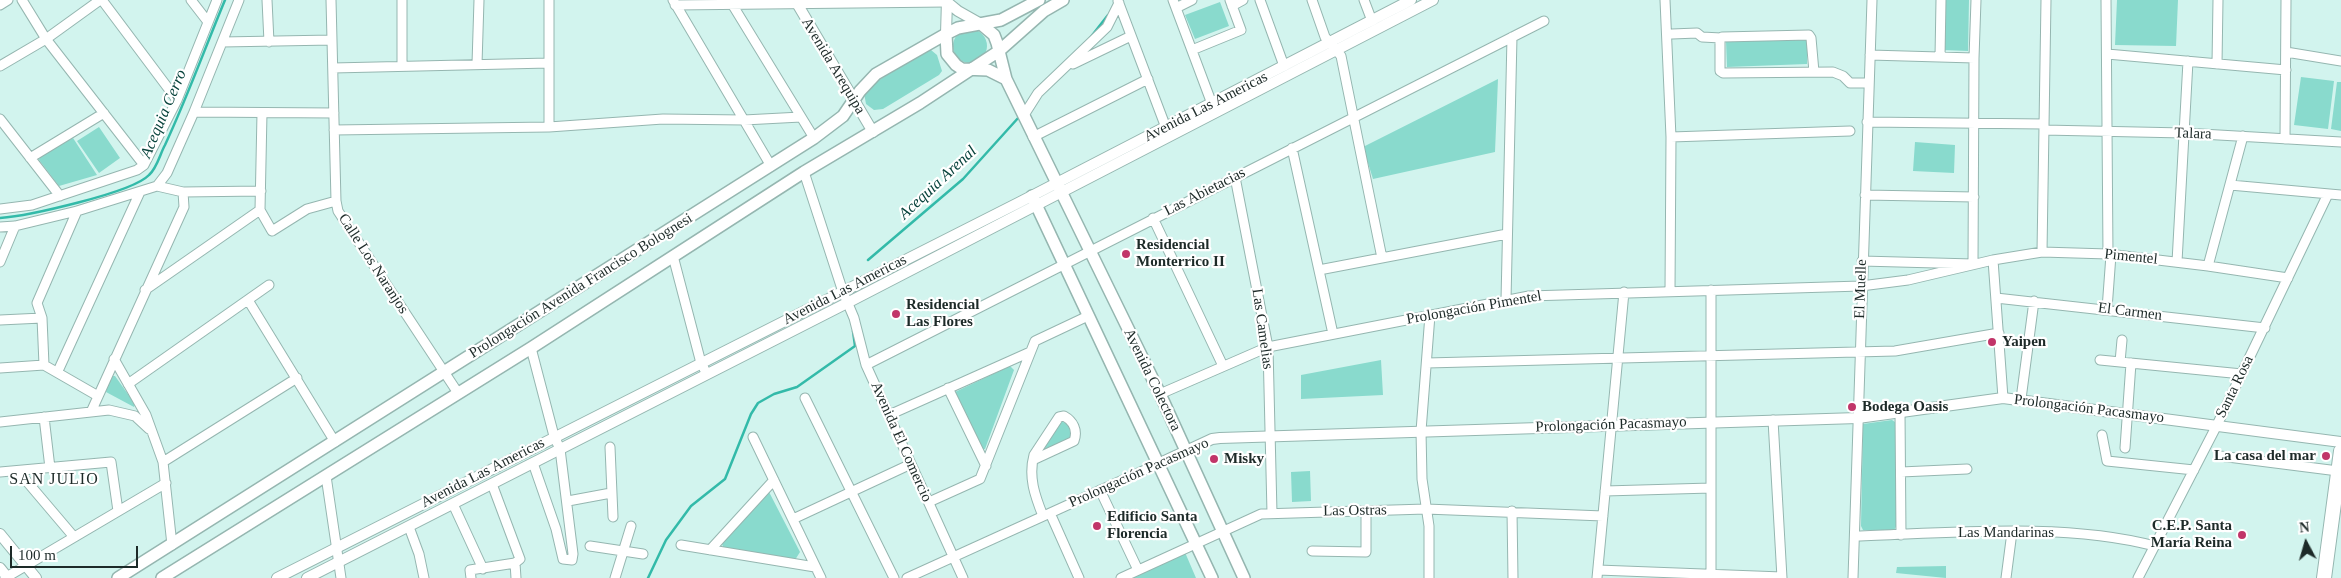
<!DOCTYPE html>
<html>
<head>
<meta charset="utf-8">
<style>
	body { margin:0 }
	#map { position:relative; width:2341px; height:578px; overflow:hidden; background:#d2f4ee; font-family:Georgia,serif }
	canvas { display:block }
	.north { position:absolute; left:2281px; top:518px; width:50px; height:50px; -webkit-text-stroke:4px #fff; paint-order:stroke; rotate:354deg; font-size:14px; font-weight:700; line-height:20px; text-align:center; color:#1d2a28 }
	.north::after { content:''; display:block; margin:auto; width:18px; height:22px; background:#1d2a28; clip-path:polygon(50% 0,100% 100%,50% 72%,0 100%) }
	.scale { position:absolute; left:10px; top:546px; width:128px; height:22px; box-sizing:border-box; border:2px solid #1d2a28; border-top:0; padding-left:6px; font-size:15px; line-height:18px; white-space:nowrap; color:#1d2a28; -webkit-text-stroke:4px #fff; paint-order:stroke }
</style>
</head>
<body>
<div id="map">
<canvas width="2341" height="578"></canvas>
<div class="north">N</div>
<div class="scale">100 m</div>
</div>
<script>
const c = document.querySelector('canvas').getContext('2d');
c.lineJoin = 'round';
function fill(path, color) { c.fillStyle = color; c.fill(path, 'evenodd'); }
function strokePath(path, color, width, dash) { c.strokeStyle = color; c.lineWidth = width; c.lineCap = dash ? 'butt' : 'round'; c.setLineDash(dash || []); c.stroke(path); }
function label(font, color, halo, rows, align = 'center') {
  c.font = font + ' Georgia,serif'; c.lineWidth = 4.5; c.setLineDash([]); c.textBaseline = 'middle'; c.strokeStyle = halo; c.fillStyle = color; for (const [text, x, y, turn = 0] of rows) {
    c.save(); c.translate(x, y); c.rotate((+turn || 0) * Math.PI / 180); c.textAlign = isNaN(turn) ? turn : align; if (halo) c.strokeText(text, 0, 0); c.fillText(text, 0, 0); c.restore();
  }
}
fill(new Path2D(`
	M1945 0H1969L1968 51 1944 50Z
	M2117 0H2178L2176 46 2115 45Z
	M1220 2 1229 26 1195 39 1185 15Z
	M953 46a17 17 0 1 1 34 0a17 17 0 1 1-34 0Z
	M1807 39V64L1727 67 1726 41Z
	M926 50H931L937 55 942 71 939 75 883 109 874 110 866 104 864 93 868 87Z
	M2301 77 2334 81 2328 129 2294 125Z
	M1498 79 1495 152 1373 179 1363 147Z
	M2337 82H2341V131L2331 129Z
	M99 127 120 158 99 173 77 141Z
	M73 138 97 175 59 186 39 160 40 156Z
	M1915 142 1955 145 1954 173 1913 171Z
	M1381 360 1383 395 1301 399V375Z
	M1010 366 1014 370 985 449H983L955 392Z
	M110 376H115L135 404 134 407 106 392Z
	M1892 420 1895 422 1897 525 1894 530H1863L1861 526 1863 424Z
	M1060 421 1069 424 1074 439 1042 454 1039 450Z
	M1310 471 1311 501 1292 502 1291 472Z
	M768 490 800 552 795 560 723 547 722 543Z
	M1184 550 1196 578H1126Z
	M1946 566V578L1896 573 1897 567Z`), '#89dacd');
strokePath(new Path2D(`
	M1090 38 1108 15
	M0 218C27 216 132 193 149 175 157 168 160 154 165 145 187 98 205 48 225 0
	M868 260 963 179 1019 117
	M648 578 666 540 691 506 725 479 751 414 758 403 774 394 797 387 855 346 853 331`), '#33baa9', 2.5);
const minor = new Path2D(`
	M22 0 46 39 144 165
	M102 0 177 100
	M191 0 208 22
	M267 0 269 42
	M331 0 336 201 338 211 458 393
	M673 0 771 166
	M1173 0 1212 104
	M1260 0 1284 66
	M1312 0 1325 37 1341 56 1382 258
	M1364 0 1372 21
	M1665 0 1671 137 1670 291
	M2106 0 2108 254
	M1118 1 1168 133
	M732 4 814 138
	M0 5 8 0
	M675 5 947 2
	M1232 6 1243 0
	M1176 8 1192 0
	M1672 34 1697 33 1702 37 1721 38
	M222 42 332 40
	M1192 50 1241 30 1230 0
	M2286 52 2341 61
	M2107 54 2286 70
	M1870 55 1974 58
	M1940 57 1941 0
	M477 64 479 0
	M1073 64 1131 36
	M2217 64 2218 0
	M0 66 46 39 100 0
	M402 66V0
	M333 68 549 63
	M1814 72 1811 38 1809 35 1722 37 1720 39V71L1723 73 1833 72 1843 76 1850 83H1869
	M194 112 334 113
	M262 113 260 210 272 231 307 209 336 201
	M1024 115 1038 93 1107 27 1119 3
	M0 119 60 196
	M1867 122 2044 124
	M549 127V0
	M334 130 549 127 663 119 744 120 801 117
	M2044 130 2184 133 2341 142
	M1033 137 1148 79
	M1671 137 1850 131
	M2285 139 2286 0
	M1292 148 1333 334
	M30 158 104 113
	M804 172 843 292 854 318 866 365 963 578
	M1235 177 1268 347 1272 513
	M2230 185 2341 195
	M157 186 183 192 261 191
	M1865 195 1974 197
	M0 209 32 205 137 170 144 165 177 100 217 0
	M1153 218 1223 366
	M0 227 15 226 77 211 157 186 167 173 194 112 239 0
	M2042 252 2046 0
	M673 256 701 363 707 374
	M1993 260 2003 398
	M1862 261 1973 264 1974 58 1976 0
	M0 262 15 226
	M2177 262 2188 61
	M2208 266 2243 136
	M1319 270 1507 234
	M145 290 260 210
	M1711 290V574
	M1996 298 2265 328
	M248 300 335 442
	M1506 300 1512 37
	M2107 309 2111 255
	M0 320 42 318
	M531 348 554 436 560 449 573 554 572 560 563 559 556 529 533 463
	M114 359 146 415 163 462 172 545
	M2100 360 2242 374
	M2120 362 2122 340
	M1427 363 1895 351 1999 333
	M44 365 42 318 37 303 77 211
	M866 365 1544 21
	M0 368 44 365 98 396
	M58 371 140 192
	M128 384 269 285
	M948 388 986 466
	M1160 394 1268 347 1529 296 1861 286 1908 280 1993 260 2042 252 2108 254 2208 266 2288 278
	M805 398 894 578
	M2021 399 2034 301
	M91 412 184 207 183 192
	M1900 412 1901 535
	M889 415 1030 352
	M44 417 50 468
	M1773 420 1782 578
	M0 422 109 410 135 416 149 429
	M2102 435 2107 461 2194 470
	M753 437 821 578
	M610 447 613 517
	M2125 448 2131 363
	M2220 456 2338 471
	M1033 460 1074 441C1078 430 1073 421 1064 416L1059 417 1034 455C1028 477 1035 496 1043 516
	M163 462 297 378
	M18 471 74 537
	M0 472 111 462 118 511
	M1901 472 1967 469
	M326 476 341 578
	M1100 490 1138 570
	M1605 491 1711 488
	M568 501 611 493
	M929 502 980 479 1035 341 1088 316
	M453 504 483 569
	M1512 511 1513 578
	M1050 513 1079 578
	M793 519 911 464
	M409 527 419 554 424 578
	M1856 536C1950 533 2065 522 2155 546
	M681 545 815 567
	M590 546 643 554
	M710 550 774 480
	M1312 551 1366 552V511
	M515 563 516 578
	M1598 570 1782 577
	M5 578 166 483
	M471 578 470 570 515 563 520 559 492 484
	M615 578 631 526
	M907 578 1158 464
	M1121 578 1261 514 1426 509 1603 516
	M1429 578V526L1422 479 1421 431 1430 315
	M1597 578 1624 292
	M1853 578 1872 0
	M2006 578 2012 532
	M2138 578 2217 425 2328 194`);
const tertiary = new Path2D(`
	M795 0 873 132
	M947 2 958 11 981 24
	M946 34 947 0
	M1158 464 1212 439 1220 438 1858 418 2003 398 2341 442
	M0 534 36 578
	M0 568 8 578
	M277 578 1020 202 1411 0
	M307 578 849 302 1433 0`);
const secondary = new Path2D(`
	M981 24 994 35 997 43 1006 79 1160 394 1244 578
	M946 34 947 54 956 65 962 69 988 70 1006 79
	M1032 196 1212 578
	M118 578 814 138 843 116 860 91 876 74 946 34 958 28 1001 20 1039 0
	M162 578 531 348 804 172 920 103 999 51 1044 11 1063 0`);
const primary = new Path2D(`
	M2324 578 2341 451`);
strokePath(minor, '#95b6b0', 11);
strokePath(tertiary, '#95b6b0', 12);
strokePath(secondary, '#95b6b0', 14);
strokePath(primary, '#95b6b0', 16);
strokePath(minor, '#fff', 9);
strokePath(tertiary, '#fff', 10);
strokePath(secondary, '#fff', 11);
strokePath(primary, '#fff', 14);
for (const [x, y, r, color] of [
	[1126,254,5,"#c13569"],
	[896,314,5,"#c13569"],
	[1992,342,5,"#c13569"],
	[1852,407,5,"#c13569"],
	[2326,456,5,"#c13569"],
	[1214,459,5,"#c13569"],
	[1097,526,5,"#c13569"],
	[2242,535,5,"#c13569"]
]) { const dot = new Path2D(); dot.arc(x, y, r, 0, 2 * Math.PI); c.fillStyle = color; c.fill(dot); strokePath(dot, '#fff', 2); }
label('15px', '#1d2a28', '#fff', [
	["Avenida Arequipa",833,66,59],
	["Avenida Las Americas",1206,107,-27],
	["Talara",2193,134,2],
	["Las Abietacias",1205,192,-27],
	["Pimentel",2131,257,6],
	["Calle Los Naranjos",373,264,57],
	["Prolongación Avenida Francisco Bolognesi",581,286,-32],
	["El Muelle",1861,289,-88],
	["Avenida Las Americas",845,290,-27],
	["Prolongación Pimentel",1474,308,-10],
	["El Carmen",2130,312,7],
	["Las Camelias",1262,329,82],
	["Avenida Colectora",1152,380,64],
	["Santa Rosa",2235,387,-64],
	["Prolongación Pacasmayo",2089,409,7],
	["Prolongación Pacasmayo",1611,425,-2],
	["Avenida El Comercio",901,442,66],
	["Avenida Las Americas",483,473,-27],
	["Prolongación Pacasmayo",1139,473,-24],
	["Las Ostras",1355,511,-1],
	["Las Mandarinas",2006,533]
]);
label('bold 15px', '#1d2a28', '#fff', [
	["Residencial",1136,245],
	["Monterrico II",1136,262],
	["Residencial",906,305],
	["Las Flores",906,322],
	["Yaipen",2002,342],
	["Bodega Oasis",1862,407],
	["La casa del mar",2316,456,"right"],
	["Misky",1224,459],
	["Edificio Santa",1107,517],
	["Florencia",1107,534],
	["C.E.P. Santa",2232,526,"right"],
	["María Reina",2232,543,"right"]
], 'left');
label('italic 16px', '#09443d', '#fff', [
	["Acequia Cerro",164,114,-67],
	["Acequia Arenal",938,183,-43]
]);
c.letterSpacing = '1px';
label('16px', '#1d2a28', '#fff', [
	["SAN JULIO",54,480]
]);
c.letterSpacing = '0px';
</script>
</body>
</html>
